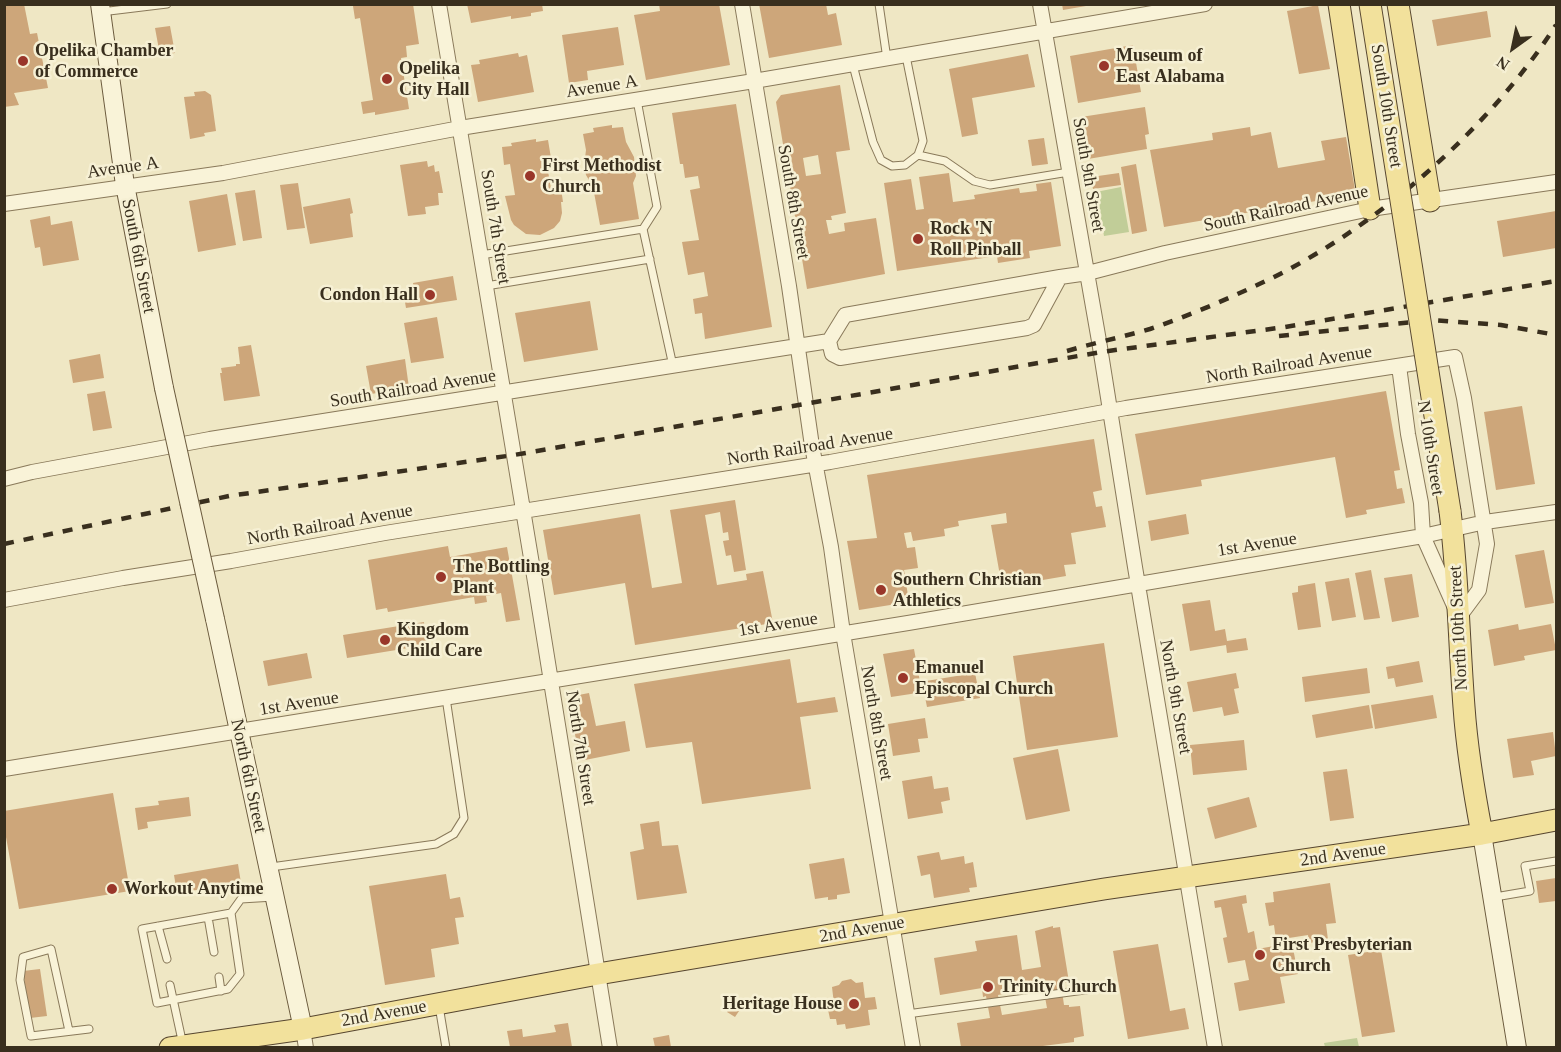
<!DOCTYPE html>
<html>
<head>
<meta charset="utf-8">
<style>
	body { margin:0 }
	#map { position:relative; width:1561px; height:1052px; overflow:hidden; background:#efe7c4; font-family:Georgia,serif }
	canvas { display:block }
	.frame { position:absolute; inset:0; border:6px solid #392f1e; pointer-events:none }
	.north { position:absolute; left:1483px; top:18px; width:60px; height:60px; -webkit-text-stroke:4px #f6f0d4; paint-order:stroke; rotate:213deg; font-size:16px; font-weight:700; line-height:24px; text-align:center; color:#392f1e }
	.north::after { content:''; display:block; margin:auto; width:21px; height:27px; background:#392f1e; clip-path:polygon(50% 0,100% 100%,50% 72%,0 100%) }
</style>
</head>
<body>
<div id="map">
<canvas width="1561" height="1052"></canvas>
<div class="frame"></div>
<div class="north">N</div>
</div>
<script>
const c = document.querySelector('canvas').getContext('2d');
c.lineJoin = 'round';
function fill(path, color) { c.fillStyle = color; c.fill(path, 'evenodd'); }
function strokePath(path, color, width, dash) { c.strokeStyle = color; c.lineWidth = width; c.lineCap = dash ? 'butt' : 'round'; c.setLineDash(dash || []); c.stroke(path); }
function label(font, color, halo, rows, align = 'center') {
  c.font = font + ' Georgia,serif'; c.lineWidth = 5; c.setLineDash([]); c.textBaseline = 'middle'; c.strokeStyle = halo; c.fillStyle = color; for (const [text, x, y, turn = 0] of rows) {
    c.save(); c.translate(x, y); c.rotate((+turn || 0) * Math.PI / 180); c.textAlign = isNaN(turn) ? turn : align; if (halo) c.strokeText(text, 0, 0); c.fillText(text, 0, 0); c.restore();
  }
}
fill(new Path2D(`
	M1121 187 1129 232 1104 236 1096 192Z
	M1357 1038 1359 1047H1325L1324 1043Z`), '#c1cd98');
fill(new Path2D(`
	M4 4H24L30 34 37 33 48 88 14 93 19 105 4 107Z
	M361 4H413L419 44 406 46 407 57 401 58 409 109 375 115V112L363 114 361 102 373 100 360 18 355 19 353 6Z
	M467 4H542L543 11 531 13V16L511 19V16L471 23Z
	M659 4H719L730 65 646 80 634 15 660 11Z
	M759 4H826L828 15 836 13 842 45 769 58Z
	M1062 4H1086V6L1063 10Z
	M1318 5 1330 69 1299 74 1287 11Z
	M1487 11 1491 37 1437 46 1432 20Z
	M170 26 175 53 160 55 155 28Z
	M618 27 624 65 587 71 588 80 569 83 562 35Z
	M1133 45 1141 92 1078 103 1070 56Z
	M518 53 519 57 527 55 534 92 478 102 471 65 480 64 479 60Z
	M1028 54 1035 87 972 98 978 134 962 137 949 69Z
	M840 85 850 150 836 152 846 213 831 216 832 220H826L829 234 845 231 844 223 876 218 885 274 807 289 776 102 781 95ZM818 155 821 174 806 176 803 158Z
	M205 91 211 95 216 131 204 133 205 136 190 139 184 97 195 96 194 92Z
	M736 104 772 327 705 339 702 313 695 314 693 299 708 296 704 272 688 275 682 242 699 240 690 190 700 188 698 176 685 178 683 164H680L672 113Z
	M1145 107 1149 134 1145 135 1147 149 1088 159 1081 117Z
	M612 125V128L623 127 626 142 634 157 636 176 633 183 639 219 600 225 593 187 586 175 584 166 586 150 583 134 594 132 593 128Z
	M1250 127 1251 136 1271 132 1278 168 1325 160 1321 141 1346 137 1355 190 1351 195 1164 227 1150 150 1213 140 1212 133Z
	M1044 138 1048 164 1032 166 1028 140Z
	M536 139V142L548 140 551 158 546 159 551 189 561 188 563 202H561L562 213 560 221 554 228 540 235 526 234 514 225 511 220 505 196 515 195 510 164 504 165 502 147 512 146 511 143Z
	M427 161 428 167 434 165 435 172 439 171 443 193H438L439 205 425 207 426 214 408 216 400 165Z
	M1136 164 1147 231 1132 234 1121 167Z
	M949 173 953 202 975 199 974 195 1019 188 1020 193 1037 191 1036 184 1051 182 1061 246 1029 251 1030 258 998 263 997 256 897 271 884 183 911 179 916 210 924 209 919 177Z
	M1119 173 1121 185 1093 189 1091 177Z
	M298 183 305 228 287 230 280 185Z
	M255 190 262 238 243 241 235 193Z
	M227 194 236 245 198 252 189 201Z
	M350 198 353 213 350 214 353 237 310 244 303 207Z
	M1556 211V248L1503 257 1497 221Z
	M50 216 51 225 72 221 79 260 43 266 40 247 35 248 30 220Z
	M453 276 457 300 406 308 403 291 414 289 413 283Z
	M590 301 598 350 524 362 515 313Z
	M437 317 444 358 411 363 404 323Z
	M251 345 260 396 224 401 220 373H222L221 368 236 366V364H240L238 347Z
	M100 354 104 378 73 383 69 360Z
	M405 359 409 388 371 394 366 366Z
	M105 391 112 428 93 431 87 394Z
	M1386 391 1400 470 1394 471 1397 489 1402 488 1405 503 1366 510 1367 514 1346 518 1335 457 1201 480 1202 486 1146 495 1135 434Z
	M1522 406 1535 484 1496 490 1484 412Z
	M1094 439 1102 490 1093 492 1096 507 1102 506 1106 527 1071 533 1076 564 1064 565 1066 576 1002 587 991 525 1007 523 1006 513 958 521 959 526 944 529 945 536 913 541 911 532 904 533 907 548 915 547 918 568 904 570 909 602 859 610 847 541 877 538 867 475Z
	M735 500 746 570 734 572 731 555 726 556 723 541 729 540 728 532 723 533 720 512 705 515 717 585 747 580 746 574 763 571 773 623 635 645 625 583 554 595 543 530 640 514 652 588 682 583 670 510Z
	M1186 514 1189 534 1151 541 1148 521Z
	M448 546 450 557 507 547 520 620 506 622 501 593 486 596 487 602 475 604 474 597 388 612 387 608 376 610 368 560Z
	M1544 550 1554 603 1525 608 1515 555Z
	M1371 570 1380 618 1364 620 1355 573Z
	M1412 574 1419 617 1392 622 1384 578Z
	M1349 578 1356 617 1332 621 1325 582Z
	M1315 583 1321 627 1298 630 1292 593 1298 592V586Z
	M1210 600 1215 631 1225 629 1227 641 1246 638 1248 650 1227 653 1226 645 1190 651 1182 604Z
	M424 622 427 645 347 658 343 635Z
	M1518 624 1519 630 1551 624 1556 650 1524 656 1525 660 1494 666 1488 630Z
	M1104 643 1118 737 1027 750 1013 656Z
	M914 649 920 682 975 673 980 698 927 707 924 692 891 697 883 654Z
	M307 653 312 678 268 686 263 661Z
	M790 659 797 703 835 697 838 712 800 717 811 789 702 804 692 742 646 748 634 684Z
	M1419 661 1423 682 1396 687 1394 678 1388 679 1386 667Z
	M1367 668 1370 693 1305 702 1302 677Z
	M1236 673 1239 688 1234 689 1239 713 1224 716 1222 707 1193 712 1187 682Z
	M589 693 596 726 625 721 630 751 580 761 568 697Z
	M1433 695 1437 718 1375 729 1371 705Z
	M1369 705 1373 728 1316 738 1312 715Z
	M925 718 928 738 918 739 920 752 893 756 888 724Z
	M1553 732 1556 756 1531 761 1534 775 1513 778 1507 739Z
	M1244 740 1247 770 1193 775 1190 745Z
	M1058 749 1070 811 1026 820 1013 758Z
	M1347 769 1354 818 1330 821 1323 772Z
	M932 776 934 789 948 787 950 800 941 802 943 813 908 819 902 781Z
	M113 793 130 891 19 909 4 826V811Z
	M189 797 191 816 147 822 148 828 138 830 135 808 159 805 158 801Z
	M1249 797 1257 827 1215 839 1207 808Z
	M659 821 662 846 678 845 687 893 637 900 630 852 644 849 640 824Z
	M939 852 941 860 964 856 965 864 973 862 977 887 969 888 970 892 934 898 930 874 921 876 917 856Z
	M844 858 850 893 837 895V899L828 900V897L815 899 809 864Z
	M238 864 241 883 177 893 174 875Z
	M446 874 450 899 460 897 464 917 455 918 459 944 431 949 435 977 385 985 369 886Z
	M1556 878V901L1539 903 1536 881Z
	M1330 883 1336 923 1326 924 1328 940 1309 943 1308 935 1276 940 1274 925 1269 926 1265 903 1274 902 1273 892Z
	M1246 895 1247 903 1242 904 1248 933 1254 931 1257 949 1292 943 1298 974 1280 977 1285 1003 1239 1011 1234 983 1249 980 1245 960 1228 963 1223 938 1227 937 1221 907 1215 908 1214 901Z
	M1053 926V928L1060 927 1069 982 1061 984 1064 1005H1069V1007L1080 1006 1084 1036 1074 1038V1042L1035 1047H961L957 1023 990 1018 986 996 983 997 982 988 940 995 934 958 977 951 975 941 1017 935 1022 970 1041 967 1035 931ZM1043 986 1047 1008 1002 1015 998 995Z
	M1158 944 1170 1011 1185 1008 1189 1029 1128 1039 1113 951Z
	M1381 950 1395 1032 1362 1037 1348 955Z
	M40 969 47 1016 30 1018 23 971Z
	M851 979 856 983 863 982 865 998 875 997 877 1009 868 1010 870 1025 846 1029 845 1024 837 1025 836 1019H830L827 1005 834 1004 832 987 839 985 842 981Z
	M731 1005 739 1011 735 1017 727 1012Z
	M568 1023 572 1047H510L507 1031 522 1029 523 1037 556 1032 554 1025Z
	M669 1035 671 1047H655L653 1038Z`), '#cda67a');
const lane = new Path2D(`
	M879 4 887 59
	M101 12 167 4
	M853 65 873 142 881 160 892 166 905 165 918 155 923 141 906 56
	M637 100 657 207 643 229 673 366
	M918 155 945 161 974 181 990 185 1069 172
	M481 255 643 229
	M486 286 650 259
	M271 867 436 844 454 834 464 818 446 698
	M1495 897 1530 891 1525 866 1556 861
	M231 913 240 974 228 989 157 1003 142 929 231 913 241 899 274 897
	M208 917 214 952
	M158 926 167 959
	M219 977 221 991
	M170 985 183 1045
	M439 1006 446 1048
	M907 1014 1092 989
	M69 1031 51 949 23 957 20 980 31 1036 89 1029`);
const street = new Path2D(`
	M439 4 535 582 610 1048
	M742 4 789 286 812 446 831 547 843 633 913 1048
	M1040 4 1099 341 1135 567 1215 1048
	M4 204 223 173 460 128 754 81 1205 4
	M1060 277 1034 325 1027 328 840 358 832 354 829 341 845 315 1060 277 1088 273 1165 253 1370 209 1556 182
	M4 479 32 472 210 439 829 341
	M4 600 123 578 231 561 385 533 830 462 1126 408 1455 357 1464 398 1487 544 1479 590 1459 617 1423 536 1421 503 1408 434 1399 366
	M4 769 908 623 1423 536 1485 522 1556 512
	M303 1029 306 1048`);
const secondary = new Path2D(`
	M100 4 125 185 164 388
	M215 619 303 1029
	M1482 834 1517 1048`);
const primary = new Path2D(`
	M1339 4 1370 209
	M1398 4 1430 201
	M1450 511C1458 576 1459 642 1464 707 1467 750 1474 792 1482 834
	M170 1048 303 1029 598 974 1104 889 1482 834 1556 820`);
strokePath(lane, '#89795a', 9);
strokePath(street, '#89795a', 16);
strokePath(secondary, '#6b5a3d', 20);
strokePath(primary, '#57462f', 23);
strokePath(lane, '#f9f3d8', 7);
strokePath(street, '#f9f3d8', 14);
strokePath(secondary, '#f9f3d8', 18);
strokePath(primary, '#f2e19c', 21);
strokePath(new Path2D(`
	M1279 336 1431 320 1501 325 1556 335
	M1067 351C1094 343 1122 337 1150 329 1185 317 1221 302 1255 286 1370 234 1488 131 1556 25
	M4 544 229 496 514 455 1101 352 1285 327 1556 281`), '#392f1e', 4.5, [10, 10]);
const secondaryBridge = new Path2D(`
	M164 388 215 619`);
const primaryBridge = new Path2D(`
	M1370 4 1450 511`);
strokePath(secondaryBridge, '#6b5a3d', 20, []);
strokePath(primaryBridge, '#57462f', 23, []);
strokePath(secondaryBridge, '#f9f3d8', 18);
strokePath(primaryBridge, '#f2e19c', 21);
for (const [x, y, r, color] of [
	[23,61,6,"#99362a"],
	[1104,66,6,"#99362a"],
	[387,79,6,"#99362a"],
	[530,176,6,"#99362a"],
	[918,239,6,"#99362a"],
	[430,295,6,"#99362a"],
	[441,577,6,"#99362a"],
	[881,590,6,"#99362a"],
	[385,640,6,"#99362a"],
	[903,678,6,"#99362a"],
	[112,889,6,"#99362a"],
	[1260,955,6,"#99362a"],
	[988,987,6,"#99362a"],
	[854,1004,6,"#99362a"]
]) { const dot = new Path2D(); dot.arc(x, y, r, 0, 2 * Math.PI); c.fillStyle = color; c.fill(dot); strokePath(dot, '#f6f0d4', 2); }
label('bold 18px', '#392f1e', '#f6f0d4', [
	["Opelika Chamber",35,51],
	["of Commerce",35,72],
	["Museum of",1116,56],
	["East Alabama",1116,77],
	["Opelika",399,69],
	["City Hall",399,90],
	["First Methodist",542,166],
	["Church",542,187],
	["Rock 'N",930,229],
	["Roll Pinball",930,250],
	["Condon Hall",418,295,"right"],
	["The Bottling",453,567],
	["Plant",453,588],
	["Southern Christian",893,580],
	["Athletics",893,601],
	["Kingdom",397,630],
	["Child Care",397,651],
	["Emanuel",915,668],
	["Episcopal Church",915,689],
	["Workout Anytime",124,889],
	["First Presbyterian",1272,945],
	["Church",1272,966],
	["Trinity Church",1000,987],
	["Heritage House",842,1004,"right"]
], 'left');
label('18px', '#392f1e', '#f6f0d4', [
	["Avenue A",602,87,-9],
	["South 10th Street",1386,106,81],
	["Avenue A",123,168,-8],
	["South 9th Street",1088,175,80],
	["South 8th Street",793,202,80],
	["South Railroad Avenue",1286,209,-12],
	["South 7th Street",495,227,81],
	["South 6th Street",138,256,79],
	["North Railroad Avenue",1289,365,-9],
	["South Railroad Avenue",413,389,-9],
	["North Railroad Avenue",810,447,-9],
	["N 10th Street",1430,448,81],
	["North Railroad Avenue",330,525,-10],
	["1st Avenue",1257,545,-9],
	["1st Avenue",778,625,-9],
	["North 10th Street",1459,628,-93],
	["North 9th Street",1175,697,80],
	["1st Avenue",299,704,-9],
	["North 8th Street",876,723,80],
	["North 7th Street",580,748,81],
	["North 6th Street",248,776,78],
	["2nd Avenue",1343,855,-8],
	["2nd Avenue",862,930,-10],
	["2nd Avenue",384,1014,-10]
]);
</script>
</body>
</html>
